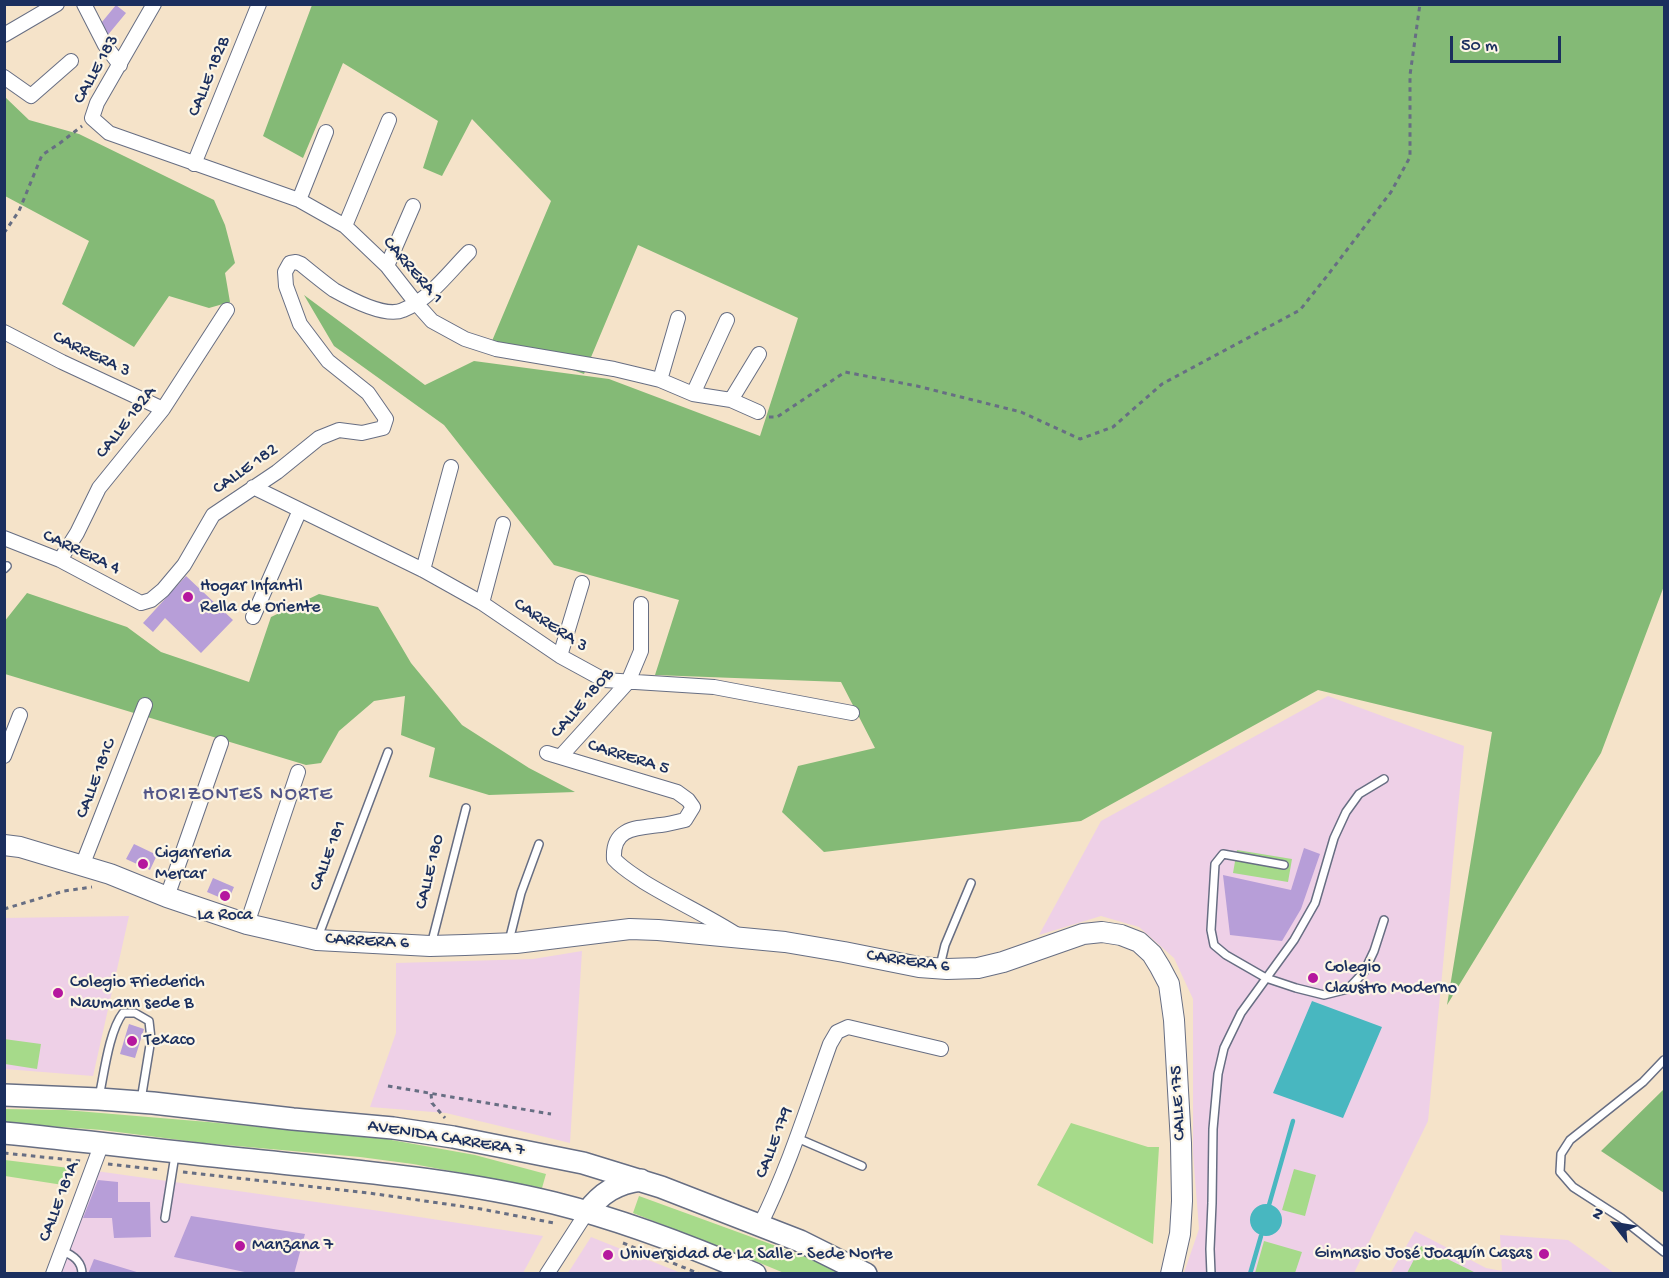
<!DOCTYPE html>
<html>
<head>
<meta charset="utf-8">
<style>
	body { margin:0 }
	#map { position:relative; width:1669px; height:1278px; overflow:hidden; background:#f5e3c9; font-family:"Gochi Hand",sans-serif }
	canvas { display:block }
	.frame { position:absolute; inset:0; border:6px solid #1b2f5e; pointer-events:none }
	.north { position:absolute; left:1585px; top:1194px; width:60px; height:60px; -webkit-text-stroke:4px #fcf5e5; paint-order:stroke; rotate:301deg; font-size:16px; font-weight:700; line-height:24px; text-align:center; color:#1b2f5e }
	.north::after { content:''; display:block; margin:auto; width:21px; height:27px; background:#1b2f5e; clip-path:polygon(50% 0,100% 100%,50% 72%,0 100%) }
	.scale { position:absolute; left:1450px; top:36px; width:111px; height:27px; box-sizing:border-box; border:3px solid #1b2f5e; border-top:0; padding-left:8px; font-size:18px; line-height:21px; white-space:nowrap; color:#1b2f5e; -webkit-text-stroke:4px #fcf5e5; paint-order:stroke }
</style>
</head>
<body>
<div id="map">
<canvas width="1669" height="1278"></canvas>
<div class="frame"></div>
<div class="north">N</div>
<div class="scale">50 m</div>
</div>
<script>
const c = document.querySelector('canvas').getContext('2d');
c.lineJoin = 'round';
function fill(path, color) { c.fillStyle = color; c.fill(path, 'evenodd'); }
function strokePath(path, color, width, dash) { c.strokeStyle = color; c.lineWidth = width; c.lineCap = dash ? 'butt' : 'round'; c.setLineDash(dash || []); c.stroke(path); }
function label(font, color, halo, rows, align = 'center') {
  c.font = font + ' "Gochi Hand",sans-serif'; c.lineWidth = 4.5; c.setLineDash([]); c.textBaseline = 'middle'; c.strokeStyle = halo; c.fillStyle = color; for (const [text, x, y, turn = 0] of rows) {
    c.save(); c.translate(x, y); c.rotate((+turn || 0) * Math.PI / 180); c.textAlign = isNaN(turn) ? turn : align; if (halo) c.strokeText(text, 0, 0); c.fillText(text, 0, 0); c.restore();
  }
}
fill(new Path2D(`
	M1328 696 1464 746 1428 1121 1354 1273H1184L1199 1229 1193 1153V999L1174 958 1139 927 1101 916 1039 935 1101 821Z
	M129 916 93 1076 5 1069 4 918Z
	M582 951 570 1143 446 1113 370 1107 396 1033V963L533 959Z
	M96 1171 380 1211 543 1236 523 1273 59 1274Z
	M1415 1231 1486 1268 1502 1271 1500 1235 1568 1240 1614 1273 1390 1274Z
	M591 1237 681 1273H568Z`), '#eed0e7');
fill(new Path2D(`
	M1237 850 1292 859 1288 882 1233 873Z
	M4 1039 41 1044 37 1069 5 1064Z
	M4 1109 65 1110 208 1122 386 1139 475 1155 546 1174 542 1188 413 1164 360 1157 203 1143 102 1130 5 1123Z
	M1071 1123 1148 1147H1159L1153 1244 1037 1185Z
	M5 1160 69 1168 63 1185 5 1176Z
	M1294 1169 1316 1175 1305 1216 1282 1210Z
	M639 1196 809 1258 839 1273H784L760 1263 633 1213Z
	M1264 1241 1302 1252 1295 1273H1255Z
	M1421 1246 1476 1273H1407Z`), '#a6da8a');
fill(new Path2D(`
	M312 5H1664V586L1601 753 1447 1005 1492 732 1318 690 1081 821 824 852 782 812 798 766 875 748 841 682 655 675 679 600 554 565 444 425 334 346 304 295 425 385 474 361 609 379 760 436 798 318 638 245 584 374 492 341 551 201 472 119 442 176 423 168 438 121 343 63 303 158 263 136Z
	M5 97 29 120 79 134 214 200 225 225 235 263 225 273 230 302 209 308 169 296 134 347 62 304 89 241 5 196Z
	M27 593 127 627 161 652 249 682 271 617 319 594 378 607 411 663 462 725 529 768 575 792 489 795 429 777 435 748 401 735 405 696 374 701 339 731 321 763 306 765 5 674 4 622Z
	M1664 1089V1193L1601 1151Z`), '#84ba76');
fill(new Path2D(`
	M1312 1001 1382 1027 1343 1118 1273 1093Z
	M1250 1220a16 16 0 1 1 32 0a16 16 0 1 1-32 0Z`), '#48b7c0');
strokePath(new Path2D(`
	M1269 1205 1293 1121
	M1250 1274 1261 1236`), '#48b7c0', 4.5);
fill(new Path2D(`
	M116 5 126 13 107 36 97 28Z
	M186 576 233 620 201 653 165 618 153 632 143 623Z
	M134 844 157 855 150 870 126 859Z
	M1304 848 1320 854 1301 909 1282 941 1230 935 1223 875 1291 890Z
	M213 878 234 887 228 901 207 892Z
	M129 1024 144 1029 135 1058 120 1054Z
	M98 1180 118 1182V1202H150L151 1237 114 1238 112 1218H83Z
	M191 1216 305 1234 294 1274H254L174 1257Z
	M94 1259 140 1273V1274H88Z`), '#b79ed8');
const lane = new Path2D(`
	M4 569 7 566
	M1284 865 1223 854 1215 864 1211 930 1214 945 1226 955 1266 978 1296 988 1324 995 1348 989 1364 972 1374 951 1384 920
	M318 937 388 752
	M509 941 521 893 539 844
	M431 945 466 808
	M940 966 945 945 971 883
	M1664 1060 1643 1082 1570 1140 1561 1154 1560 1172 1573 1187 1621 1218 1664 1252
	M99 1097C104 1074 109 1031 123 1013H135L149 1021 151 1039 141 1100
	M797 1138 862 1166
	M165 1218 175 1155
	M62 1251C73 1255 82 1261 82 1274
	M1211 1274 1210 1249 1212 1203 1213 1129 1218 1074 1224 1048 1241 1013 1294 940 1315 903 1334 838 1346 812 1359 794 1384 779`);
const street = new Path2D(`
	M84 4 105 45 120 65
	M154 4 97 103 92 118 109 133 299 200 345 226 387 266 416 303 432 321 465 339 496 349 614 369 660 380 693 394 731 400 758 412
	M4 35 57 4
	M4 77 31 96 71 61
	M194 164 259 4
	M299 200 326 132
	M345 226 389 120
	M387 266 413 206
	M4 332 62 362 163 409
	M660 380 678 318
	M693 394 727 320
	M731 400 759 354
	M253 487 423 570 482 603 560 656 604 680 714 687 852 713
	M4 538 60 560 141 603 151 600 163 590 184 565 213 515 277 472 319 438 339 430 362 433 383 428 386 419 368 393 328 361 300 324 286 286 285 272 290 263 296 262 301 264C312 273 323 282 334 290 350 299 386 318 403 310 430 299 449 272 469 252
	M60 560 77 533 99 488 163 409 227 310
	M423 570 451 467
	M482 603 503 524
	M253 617 300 510
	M560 656 582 583
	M547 753 677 792 688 800 693 807 685 820C677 822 669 824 661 825 637 828 612 827 614 859 623 869 634 875 644 882 675 901 708 916 739 936
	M4 756 20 715
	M561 756 628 682 641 651V604
	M82 866 145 705
	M167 897 221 743
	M247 924 298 772
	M760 1225C789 1167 808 1105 830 1044L837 1032 848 1027 941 1049
	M53 1274 102 1143
	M547 1274 587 1212`);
const secondary = new Path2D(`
	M4 845 20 847 110 874 167 897 247 924 317 940 430 946 465 945 516 943 630 929 658 930 785 942 844 952 919 967 947 969 978 968 1003 962 1083 934 1102 932 1121 935 1139 942 1152 954 1160 967 1169 984 1174 1020 1181 1143 1182 1201 1180 1234 1171 1274`);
const primary = new Path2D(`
	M4 1095 99 1099 153 1103 293 1119 393 1128 453 1137 583 1163 661 1187 800 1241 866 1274
	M4 1133C87 1141 170 1152 253 1160 354 1171 455 1179 554 1203 622 1220 690 1246 755 1274
	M587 1212C601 1193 617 1183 641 1180`);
strokePath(lane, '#676e83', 10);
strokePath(street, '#676e83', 16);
strokePath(secondary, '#676e83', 22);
strokePath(primary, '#676e83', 24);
strokePath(new Path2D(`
	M4 233 19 211 42 155 60 143 82 126
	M769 417H777L845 372 917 386 1021 412 1080 439 1113 427 1162 384 1300 310 1327 276 1391 192 1410 157V75L1420 4
	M4 909 64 891 92 887
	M388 1086 551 1114
	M431 1094 432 1103 445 1118
	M4 1153 81 1161
	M108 1164 161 1170
	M183 1172 369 1193 481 1209 554 1223
	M623 1243 700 1274`), '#676e83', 3, [4.5, 4.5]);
strokePath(lane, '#fff', 7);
strokePath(street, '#fff', 14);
strokePath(secondary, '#fff', 20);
strokePath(primary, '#fff', 21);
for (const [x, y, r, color] of [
	[188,597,6,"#b5179e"],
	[143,864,6,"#b5179e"],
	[225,896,6,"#b5179e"],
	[1313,978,6,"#b5179e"],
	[58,993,6,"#b5179e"],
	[132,1041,6,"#b5179e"],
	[240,1246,6,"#b5179e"],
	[1544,1254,6,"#b5179e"],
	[608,1255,6,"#b5179e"]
]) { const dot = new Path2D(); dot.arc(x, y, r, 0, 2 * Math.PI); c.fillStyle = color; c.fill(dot); strokePath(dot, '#fcf5e5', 2); }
label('18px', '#1b2f5e', '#fcf5e5', [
	["CALLE 183",97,70,-61],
	["CALLE 182B",210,77,-68],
	["CARRERA 1",412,271,49],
	["CARRERA 3",91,355,26],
	["CALLE 182A",127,423,-52],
	["CALLE 182",246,470,-35],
	["CARRERA 4",81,553,25],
	["CARRERA 3",550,626,33],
	["CALLE 180B",583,704,-49],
	["CARRERA 5",628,758,17],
	["CALLE 181C",97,779,-69],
	["CALLE 181",329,856,-69],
	["CALLE 180",431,872,-76],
	["CARRERA 6",367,942,3],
	["CARRERA 6",908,962,8],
	["CALLE 175",1179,1103,-93],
	["AVENIDA CARRERA 7",446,1139,9],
	["CALLE 179",775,1143,-69],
	["CALLE 181A",60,1202,-69]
]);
label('18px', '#1b2f5e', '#fcf5e5', [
	["Hogar Infantil",200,587],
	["Rella de Oriente",200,608],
	["Cigarreria",155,854],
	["Mercar",155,875],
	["La Roca",225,916,"center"],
	["Colegio",1325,968],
	["Claustro Moderno",1325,989],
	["Colegio Friederich",70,983],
	["Naumann sede B",70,1004],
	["Texaco",144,1041],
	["Manzana 7",252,1246],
	["Gimnasio José Joaquín Casas",1532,1254,"right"],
	["Universidad de La Salle - Sede Norte",620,1255]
], 'left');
c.letterSpacing = '1.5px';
label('20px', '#525689', '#fcf5e5', [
	["HORIZONTES NORTE",238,796]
]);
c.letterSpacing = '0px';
</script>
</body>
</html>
